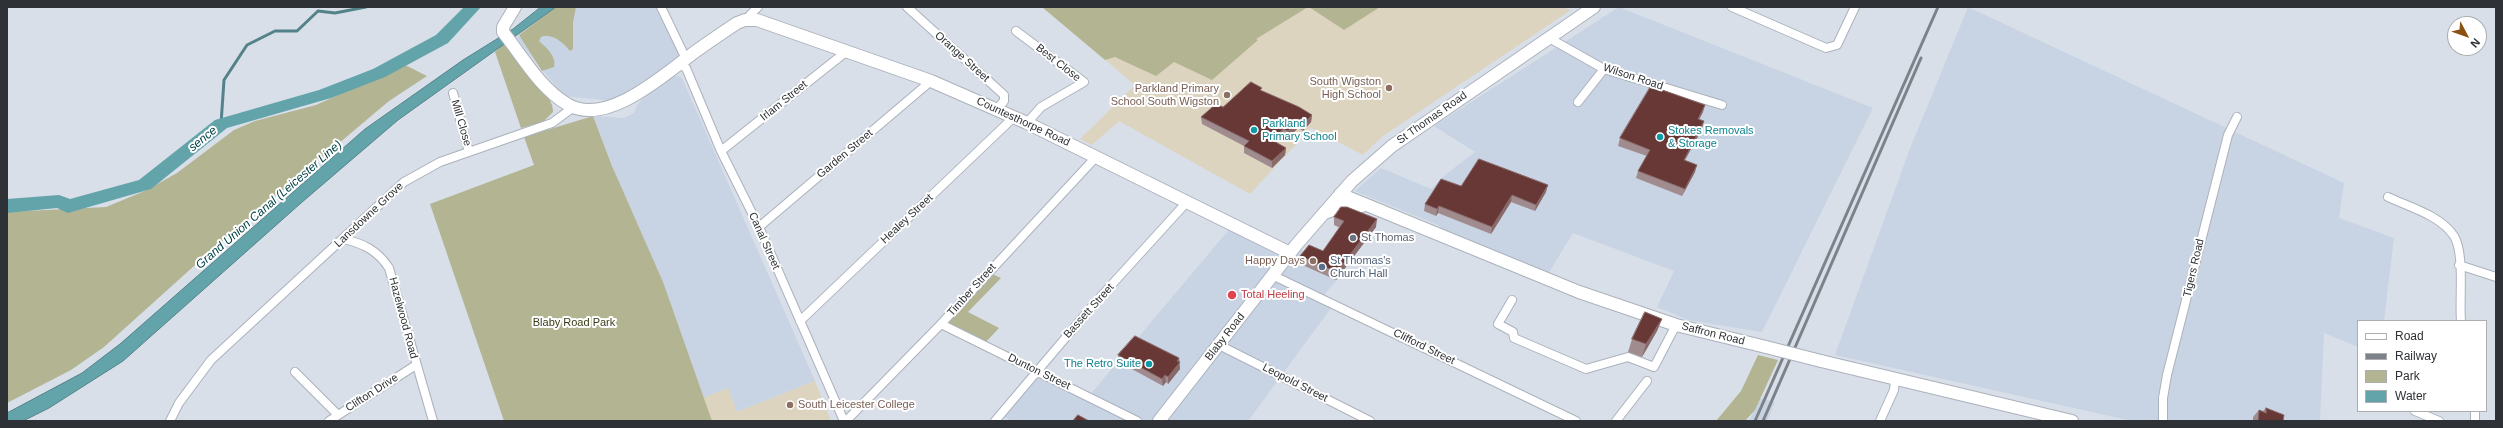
<!DOCTYPE html>
<html>
<head>
<meta charset="utf-8">
<style>
	body { margin:0 }
	#map { position:relative; width:2503px; height:428px; overflow:hidden; background:#d8dfe9; font-family:Arial,sans-serif }
	canvas { display:block }
	.frame { position:absolute; inset:0; border:8px solid #2e3135; pointer-events:none }
	.legend { position:absolute; left:2357px; top:320px; width:130px; height:92px; box-sizing:border-box; background:#fff; border:1px solid #abadae; margin:0; padding:5px 7px; list-style:none; font-size:12px; color:#2e3135 }
	.legend li { display:flex; align-items:center; gap:8px; height:20px }
	.legend b { width:20px; border:1px solid #abadae }
	.north { position:absolute; left:2447px; top:16px; width:40px; height:40px; box-sizing:border-box; background:#fff; border:1px solid #abadae; border-radius:50%; rotate:131deg; font-size:11px; font-weight:700; line-height:16px; text-align:center; color:#2e3135 }
	.north::after { content:''; display:block; margin:auto; width:14px; height:18px; background:#8c5010; clip-path:polygon(50% 0,100% 100%,50% 72%,0 100%) }
</style>
</head>
<body>
<div id="map">
<canvas width="2503" height="428"></canvas>
<div class="frame"></div>
<ul class="legend">
<li><b style="height:5px;background:#fff"></b>Road</li>
<li><b style="height:5px;background:#7d8289"></b>Railway</li>
<li><b style="height:11px;background:#b2b492"></b>Park</li>
<li><b style="height:11px;background:#63a4ab"></b>Water</li>
</ul>
<div class="north">N</div>
</div>
<script>
const c = document.querySelector('canvas').getContext('2d');
c.lineJoin = 'round';
function fill(path, color) { c.fillStyle = color; c.fill(path, 'evenodd'); }
function strokePath(path, color, width, dash) { c.strokeStyle = color; c.lineWidth = width; c.lineCap = dash ? 'butt' : 'round'; c.setLineDash(dash || []); c.stroke(path); }
function label(font, color, halo, rows, align = 'center') {
  c.font = font + ' Arial,sans-serif'; c.lineWidth = 4; c.setLineDash([]); c.textBaseline = 'middle'; c.strokeStyle = halo; c.fillStyle = color; for (const [text, x, y, turn = 0] of rows) {
    c.save(); c.translate(x, y); c.rotate((+turn || 0) * Math.PI / 180); c.textAlign = isNaN(turn) ? turn : align; if (halo) c.strokeText(text, 0, 0); c.fillText(text, 0, 0); c.restore();
  }
}
fill(new Path2D(`
	M556 7H665L686 59 622 102 564 96 516 38Z
	M1619 7 1873 108 1762 332 1688 320 1657 307 1674 271 1573 233 1545 279 1460 246 1438 225 1355 191 1381 168 1431 189 1445 175 1475 152 1434 126Z
	M1968 7 2344 183 2339 218 2394 238 2384 321H2358V347L2324 333 2320 421H2132L1835 355 1909 151Z
	M678 76 682 78 815 381 737 412 703 398 593 116 624 118 634 113 637 105 647 95 672 77Z
	M1237 220 1282 242 1347 269 1322 297 1334 304 1248 421H1012L1000 415 1037 371 1089 396Z
	M1760 398 1775 402 1767 421H1749Z`), '#c8d4e3');
fill(new Path2D(`
	M1042 7H1561L1571 10 1383 136 1363 155 1311 128 1250 194 1119 121 1092 145 1080 139 1135 85Z
	M815 381 831 421H711L703 398 728 388 737 412Z`), '#ddd4bf');
fill(new Path2D(`
	M556 7H576L573 22V49L570 51C564 43 551 32 541 37L539 41C546 47 557 57 554 67L542 71 519 35Z
	M1042 7H1308L1256 39 1258 40 1212 80 1174 62 1156 76 1115 57 1105 60Z
	M1309 7H1380L1344 30Z
	M503 44C515 56 555 95 553 112L543 122 521 128 495 52Z
	M405 65 427 76 389 101 204 257 104 347 71 370 7 403V212L106 207 147 190 177 173 234 130 255 121 316 105Z
	M593 116 612 166 663 282 712 421H504L430 204 534 165 524 137Z
	M990 273 1001 278 968 312 999 328 985 343 943 321Z
	M1758 355 1778 360 1755 410 1745 421H1716L1741 391Z`), '#b2b492');
const water = new Path2D(`
	M541 7H556L398 120 301 203 123 361 49 408 23 421H7V413L82 373 120 344 365 129 463 60 513 29Z`);
fill(water, '#63a4ab');
strokePath(water, '#538288', 1);
strokePath(new Path2D(`
	M221 124 224 80 247 45 275 31H297L318 11 335 13 366 7`), '#538288', 3);
fill(new Path2D(`
	M464 7H481L448 43 385 77 331 98 227 128 151 189 68 213 57 208 7 213V199L59 195 70 199 139 180 215 120 319 90 373 69 436 35Z`), '#63a4ab');
const street = new Path2D(`
	M661 7 686 59
	M907 7 1004 95V101L997 109
	M1732 7 1826 48 1837 45 1855 7
	M745 20 758 7
	M1016 31 1084 82 1041 107 1027 123
	M1549 38 1604 69 1722 105
	M679 64 686 68 721 151 759 227 844 421
	M453 93 469 152
	M1578 102 1604 69
	M721 151 847 51
	M2388 197C2409 207 2440 215 2454 236 2465 254 2459 299 2461 321
	M759 227 931 81
	M344 239C364 244 377 250 389 268L433 421
	M2459 265 2496 277
	M1272 275 1576 421
	M1512 300 1498 324 1513 332 1514 338 1586 369 1628 357 1654 367 1676 325
	M800 321 1014 117
	M941 324 1137 421
	M1219 345 1370 421
	M295 372 338 415
	M2415 411 2439 421
	M2475 411V421
	M170 421 179 403 211 360 404 182 440 162 552 123 571 109
	M329 421 416 365
	M846 421 941 324 1096 157
	M995 421 1095 303 1186 203
	M1616 421 1647 381
	M1880 421 1894 390 1895 379
	M2163 421V398L2167 375 2228 135 2237 117`);
const secondary = new Path2D(`
	M515 7 503 27V32C522 56 540 88 567 104 605 128 664 75 692 54 707 43 722 33 737 23L745 20H757L931 81 1027 123 1290 253
	M1340 194 1579 292 1676 325 1766 347
	M1324 213 1339 208 1362 206
	M1821 361 2072 421
	M1159 421 1297 244 1352 181 1392 146 1594 7`);
strokePath(street, '#abb2bc', 10);
strokePath(secondary, '#abb2bc', 14);
strokePath(street, '#fff', 8);
strokePath(secondary, '#fff', 12);
strokePath(new Path2D(`
	M1755 421 1938 7
	M1763 421 1921 58`), '#7d8289', 3);
const secondaryBridge = new Path2D(`
	M1766 347 1821 361`);
strokePath(secondaryBridge, '#abb2bc', 14, []);
strokePath(secondaryBridge, '#fff', 12);
fill(new Path2D(`
	M1262 91 1312 115 1311 122 1303 131 1298 128 1288 138 1283 136 1276 143 1286 148 1285 155 1272 168 1244 153V146L1202 124 1201 117 1223 107Z
	M1703 112 1699 120 1702 129 1685 160 1695 172 1682 196 1636 178 1638 171 1647 156 1618 146 1620 138Z
	M1461 186 1546 192 1535 211 1511 202 1491 234 1438 213 1436 216 1424 211 1425 204Z
	M1334 217 1376 227 1336 280 1300 264V256L1323 251 1340 228 1334 225Z
	M1662 319 1657 331 1642 357 1628 352 1632 339Z
	M1118 355 1179 358 1180 369 1168 384 1166 382 1163 386 1119 362Z
	M2266 408 2283 421H2253V417L2259 410 2263 411Z`), '#a08c8f');
fill(new Path2D(`
	M1705 105 1703 112 1695 126 1698 119Z
	M1312 115 1311 122 1303 131V124Z
	M1298 121V128L1288 138V131Z
	M1704 121 1702 129 1681 167 1684 160Z
	M1283 129V136L1272 148V140Z
	M1286 148 1285 155 1272 168V161Z
	M1697 165 1695 172 1682 196 1685 189Z
	M1548 185 1546 192 1535 211 1536 205Z
	M1512 195 1511 202 1491 234 1492 227Z
	M1439 206 1438 213 1436 216 1437 209Z
	M1377 219 1376 227 1336 280 1337 272Z
	M1662 319 1657 331 1642 357 1646 344Z
	M1179 358 1180 369 1168 384V377Z
	M1165 375 1166 382 1163 386 1162 379Z`), '#896a6b');
const building = new Path2D(`
	M1251 82 1262 88 1260 90 1299 107 1312 115 1303 124 1298 121 1288 131 1283 129 1272 140 1286 148 1272 161 1244 146 1249 141 1201 117 1216 104 1223 107Z
	M1651 86 1705 105 1698 119 1704 121 1684 160 1697 165 1685 189 1638 171 1650 150 1620 138Z
	M1479 159 1548 185 1536 205 1512 195 1492 227 1439 206 1437 209 1425 204 1441 179 1461 186Z
	M1341 207H1347L1377 219 1337 272 1300 256 1309 245 1323 251 1344 221 1334 217Z
	M1645 312 1662 319 1646 344 1632 339Z
	M1135 336 1179 358 1177 361 1180 362 1168 377 1165 375 1162 379 1118 355Z
	M2266 408 2284 415 2283 421H2258L2259 410 2266 413Z
	M1078 415 1089 421H1073Z`);
fill(building, '#673835');
strokePath(building, '#896a6b', 1);
for (const [x, y, r, color] of [
	[1389,88,4,"#8d6e63"],
	[1227,95,4,"#8d6e63"],
	[1254,130,4,"#0f9aa8"],
	[1660,137,4,"#0f9aa8"],
	[1353,238,4,"#6b7280"],
	[1313,261,4,"#8d6e63"],
	[1322,267,4,"#5c6f8a"],
	[1232,295,5,"#e0444e"],
	[1149,364,4,"#0f9aa8"],
	[790,405,4,"#8d6e63"]
]) { const dot = new Path2D(); dot.arc(x, y, r, 0, 2 * Math.PI); c.fillStyle = color; c.fill(dot); strokePath(dot, '#fff', 1.5); }
label('11px', '#2e3135', '#fff', [
	["Orange Street",962,57,42],
	["Best Close",1058,63,38],
	["Wilson Road",1633,77,18],
	["Irlam Street",784,101,-39],
	["St Thomas Road",1432,118,-35],
	["Countesthorpe Road",1023,122,25],
	["Mill Close",461,123,74],
	["Garden Street",845,154,-40],
	["Lansdowne Grove",369,215,-43],
	["Healey Street",907,219,-43],
	["Canal Street",764,241,66],
	["Tigers Road",2194,268,-77],
	["Timber Street",972,290,-48],
	["Bassett Street",1089,311,-48],
	["Hazelwood Road",403,318,75],
	["Saffron Road",1713,334,14],
	["Blaby Road",1225,337,-52],
	["Clifford Street",1424,347,26],
	["Dunton Street",1039,372,26],
	["Leopold Street",1295,383,27],
	["Clifton Drive",372,393,-33]
]);
label('11px', '#785e54', '#fff', [
	["South Wigston",1381,82],
	["High School",1381,95],
	["Parkland Primary",1219,89],
	["School South Wigston",1219,102],
	["Happy Days",1305,261],
	["South Leicester College",798,405,"left"]
], 'right');
label('11px', '#0d838f', '#fff', [
	["Parkland",1262,124],
	["Primary School",1262,137],
	["Stokes Removals",1668,131],
	["& Storage",1668,144],
	["The Retro Suite",1141,364,"right"]
], 'left');
label('11px', '#5b616d', '#fff', [
	["St Thomas",1361,238]
], 'left');
label('11px', '#4e5e75', '#fff', [
	["St Thomas's",1330,261],
	["Church Hall",1330,274]
], 'left');
label('11px', '#be3a42', '#fff', [
	["Total Heeling",1241,295]
], 'left');
label('11px', '#3a3b14', '#fff', [
	["Blaby Road Park",574,323]
]);
label('italic 12px', '#034449', '#fff', [
	["sence",203,139,-39],
	["Grand Union Canal (Leicester Line)",269,205,-41]
]);
</script>
</body>
</html>
